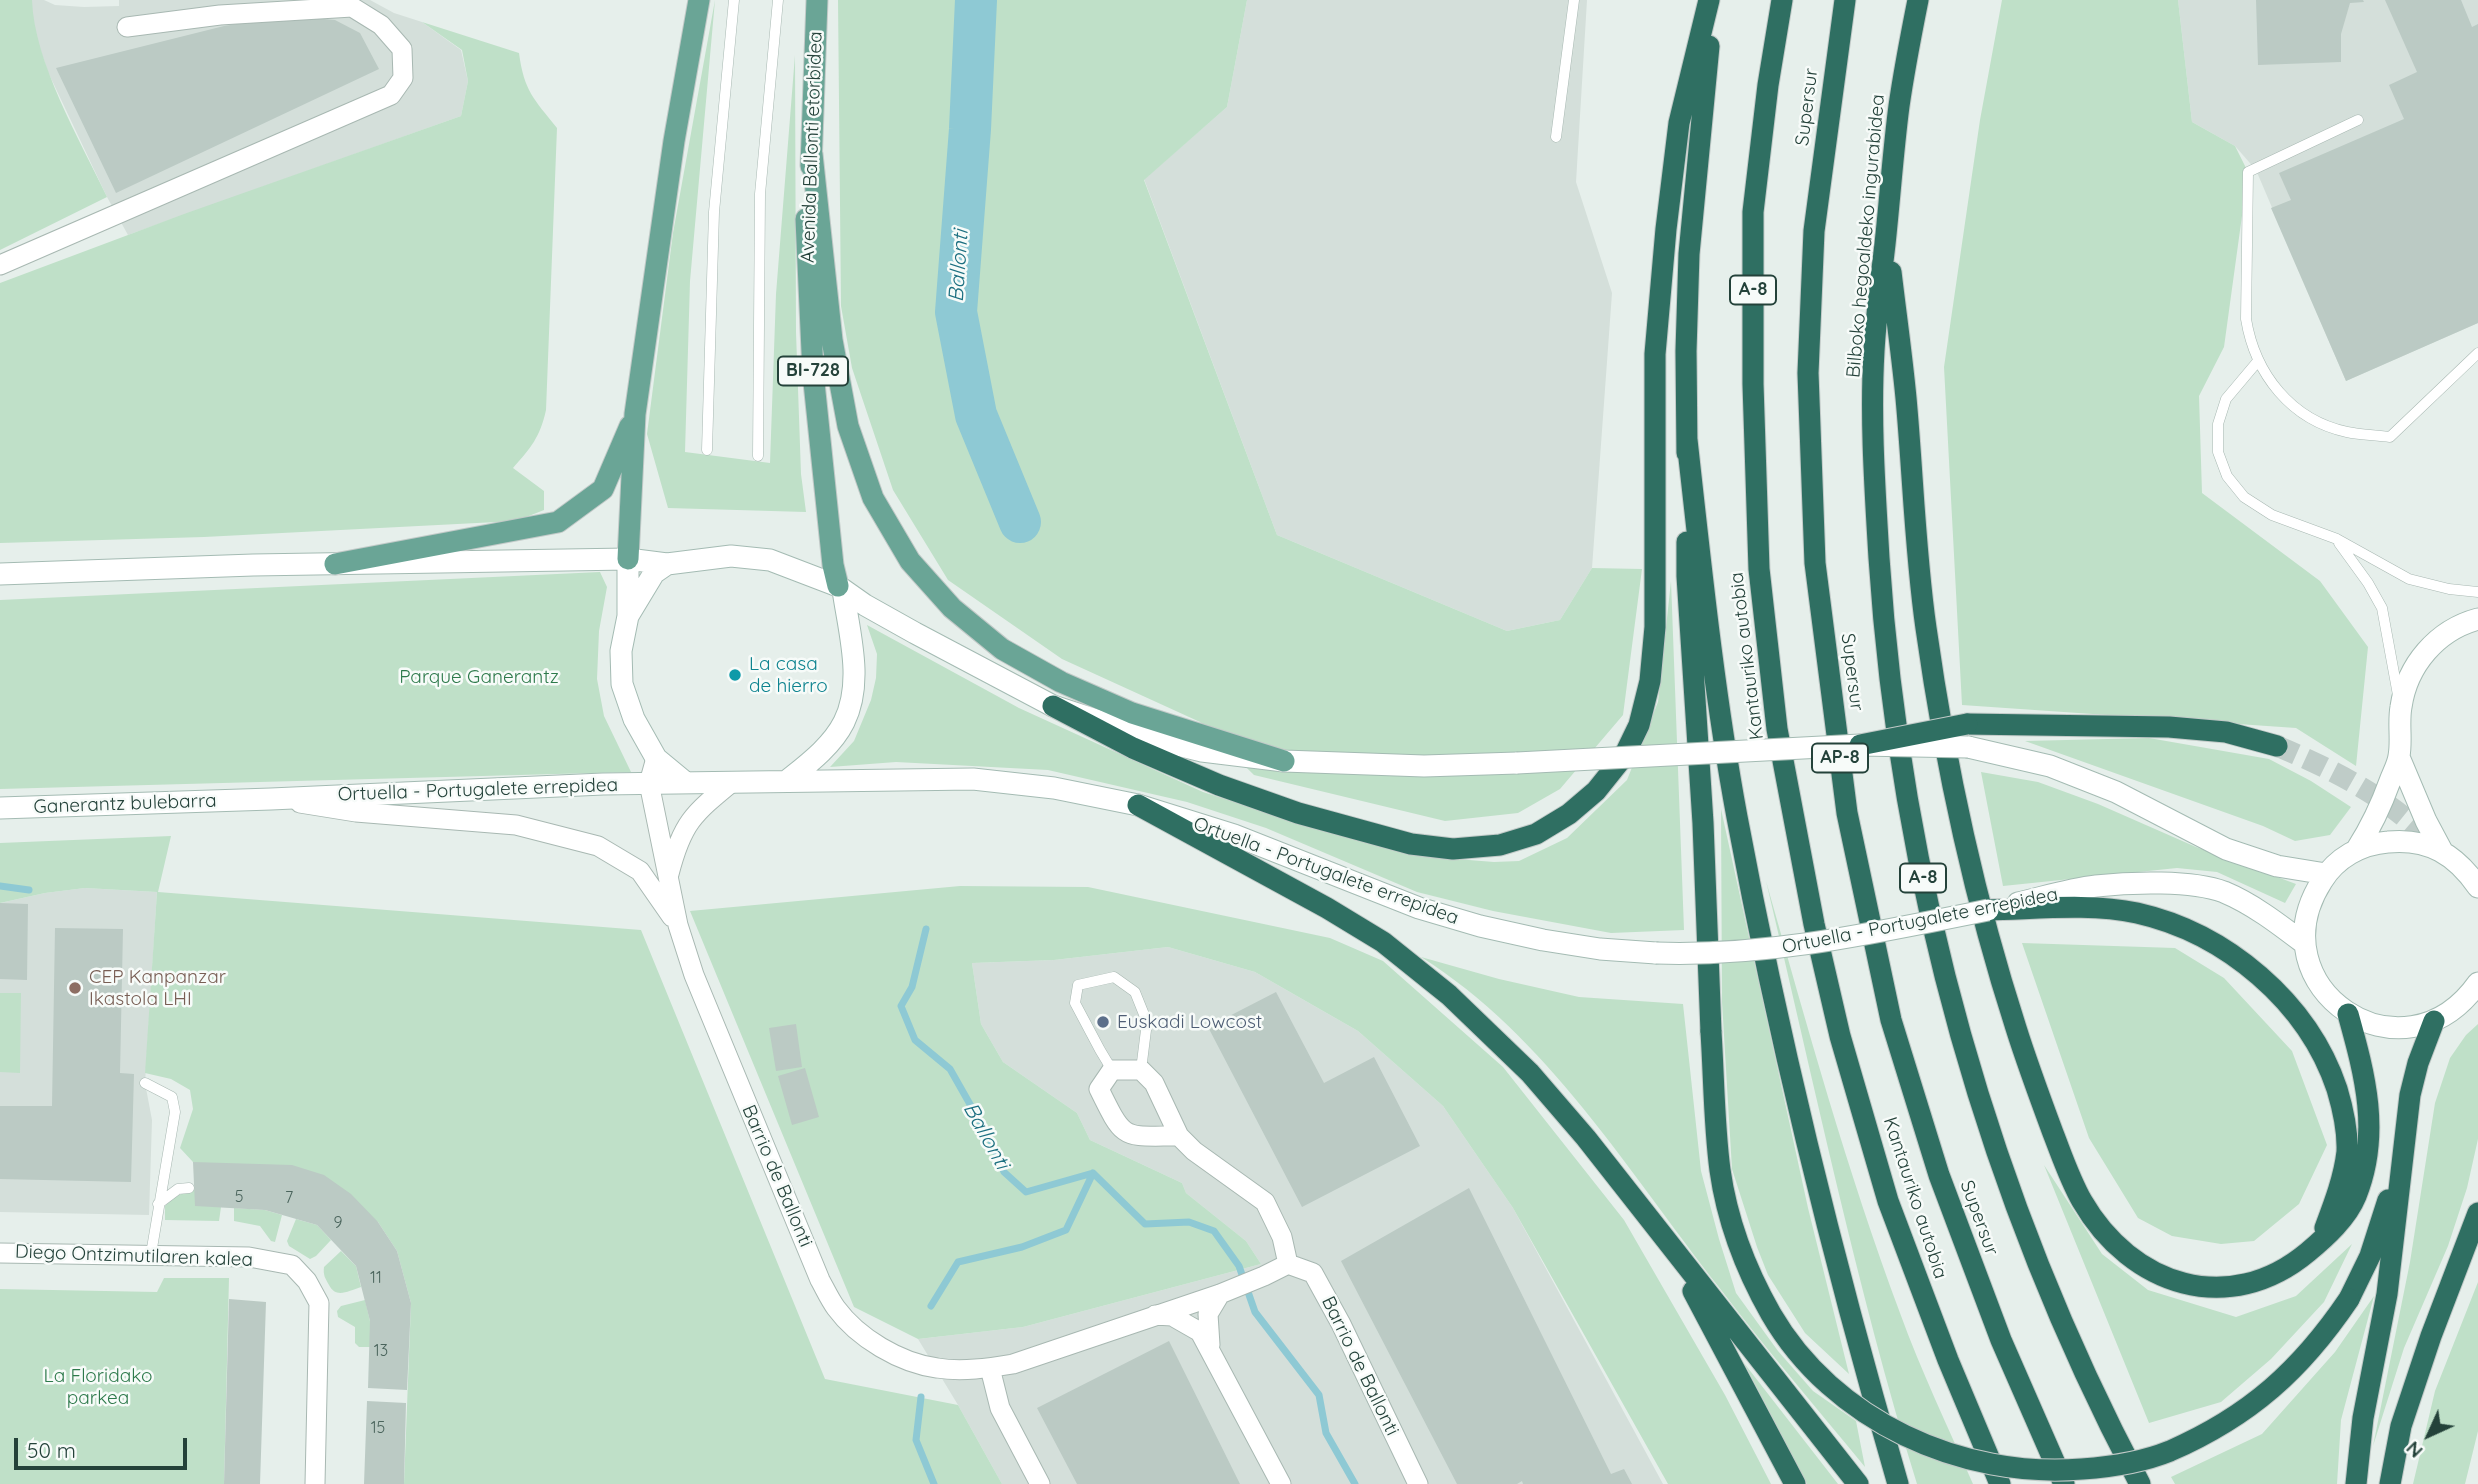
<!DOCTYPE html>
<html>
<head>
<meta charset="utf-8">
<style>
	body { margin:0 }
	#map { position:relative; width:2478px; height:1484px; overflow:hidden; background:#e6efeb; font-family:Quicksand,sans-serif }
	canvas { display:block }
	.north { position:absolute; left:2394px; top:1400px; width:70px; height:70px; -webkit-text-stroke:5px #f7fbf9; paint-order:stroke; rotate:225deg; font-size:19px; font-weight:700; line-height:28px; text-align:center; color:#24423a }
	.north::after { content:''; display:block; margin:auto; width:24px; height:32px; background:#24423a; clip-path:polygon(50% 0,100% 100%,50% 72%,0 100%) }
	.scale { position:absolute; left:14px; top:1438px; width:173px; height:32px; box-sizing:border-box; border:4px solid #24423a; border-top:0; padding-left:9px; font-size:21px; line-height:24px; white-space:nowrap; color:#24423a; -webkit-text-stroke:5px #f7fbf9; paint-order:stroke }
</style>
</head>
<body>
<div id="map">
<canvas width="2478" height="1484"></canvas>
<div class="north">N</div>
<div class="scale">50 m</div>
</div>
<script>
const c = document.querySelector('canvas').getContext('2d');
c.lineJoin = 'round';
function fill(path, color) { c.fillStyle = color; c.fill(path, 'evenodd'); }
function strokePath(path, color, width, dash) { c.strokeStyle = color; c.lineWidth = width; c.lineCap = dash ? 'butt' : 'round'; c.setLineDash(dash || []); c.stroke(path); }
function label(font, color, halo, rows, align = 'center') {
  c.font = font + ' Quicksand,sans-serif'; c.lineWidth = 5; c.setLineDash([]); c.textBaseline = 'middle'; c.strokeStyle = halo; c.fillStyle = color; for (const [text, x, y, turn = 0] of rows) {
    c.save(); c.translate(x, y); c.rotate((+turn || 0) * Math.PI / 180); c.textAlign = isNaN(turn) ? turn : align; if (halo) c.strokeText(text, 0, 0); c.fillText(text, 0, 0); c.restore();
  }
}
fill(new Path2D(`
	M32 0H44L55 5 84 7 119 6V0H370L394 13 422 22 461 50 468 81 461 116 128 235 107 197 48 72 32 25Z
	M1247 0H1587L1576 182 1612 293 1592 568 1560 620 1507 631 1277 535 1144 179 1227 107Z
	M2178 0H2478V323L2346 381 2256 170 2235 146 2192 122Z
	M85 888 157 892 145 1083 152 1120 149 1215 0 1212V903L45 893Z
	M1168 947 1255 972 1358 1031 1443 1106 1513 1208 1663 1484H1002L958 1405 918 1339 1023 1327 1261 1264 1246 1241 1186 1193 1182 1183 1090 1140 1077 1113 1003 1062 981 1024 972 963 1054 960Z`), '#d4dfda');
fill(new Path2D(`
	M0 0H32C34 62 80 140 107 197L0 250Z
	M715 0 690 281 685 452 770 463 776 294 795 55 796 332 801 474 806 512 668 508 647 434 673 233Z
	M838 0H1247L1227 107 1144 180 1277 535 1507 631 1560 620 1592 568 1642 569 1623 715 1560 789 1518 813 1445 821 1254 775 1200 722 1062 659 948 580 893 490 852 368 841 306Z
	M2002 0H2178L2192 122 2235 146 2248 172 2224 347 2199 396 2202 493 2320 581 2368 647 2356 766 2296 728 1962 705 1944 367 1980 120Z
	M422 22 519 53C524 91 534 99 557 128L546 410C540 437 531 448 513 468L544 491V510L516 521 204 537 0 543V283L184 214 461 116 468 81 462 50Z
	M600 572 607 587 599 631 597 679 604 716 631 772 0 789V600Z
	M1671 581 1684 930 1611 933 1493 911 1417 892 1266 828 1187 802 1048 770 896 762 830 767 854 741 871 700 876 678 877 654 867 625 1019 708 1203 792 1352 839 1444 858 1494 862 1519 861 1567 838 1627 780 1658 702Z
	M2149 738 2269 759 2311 781 2351 807 2330 835 2295 841 2263 826 2025 741Z
	M1981 772 2038 782 2098 804 2196 847 2296 884 2285 903 2217 872 2177 868 2003 886Z
	M1721 809 1808 1208 1849 1374 1805 1333 1768 1275 1757 1247 1732 1169 1722 1002Z
	M171 836 158 892 641 930 825 1379 958 1405 1002 1484H404L411 1303 397 1251 378 1222 193 1162 180 1148 193 1109 190 1090 171 1079 145 1073 157 892 85 888 45 893 0 903V843Z
	M1766 881C1807 1026 1847 1171 1900 1313 1921 1371 1948 1427 1973 1484H1917C1856 1286 1814 1083 1766 881Z
	M960 886 1088 887 1330 938 1383 961 1503 1067 1624 1220 1725 1395 1771 1484H1668L1513 1208 1443 1106 1358 1031 1255 972 1168 947 1054 960 972 963 981 1024 1003 1062 1077 1113 1090 1140 1182 1183 1186 1193 1246 1241 1261 1264 1023 1327 918 1339 854 1307 690 911Z
	M2022 943 2175 948 2224 978 2292 1051 2327 1145 2299 1204 2254 1241 2221 1244 2172 1236 2138 1218 2089 1138Z
	M1421 957 1499 979 1579 997 1683 1004 1701 1171 1719 1239 1736 1293 1778 1351 1813 1391 1856 1421 1865 1467C1816 1407 1765 1348 1718 1286 1628 1171 1547 1036 1421 957Z
	M0 993H21L20 1073 0 1072Z
	M2478 1024V1139L2467 1188 2448 1246 2404 1348 2373 1446 2410 1262 2435 1103 2450 1058 2466 1035Z
	M2044 1165 2102 1254 2148 1290 2236 1317 2296 1296 2352 1244 2324 1302 2271 1359 2221 1402 2149 1423Z
	M194 1189 221 1207 219 1221 165 1220V1206L174 1197Z
	M234 1208 265 1210 282 1215 275 1242 271 1241 260 1226 234 1221Z
	M296 1219 317 1225 331 1240 316 1256 310 1259 289 1246 287 1241Z
	M341 1251 356 1266 361 1287C348 1291 336 1299 329 1285 325 1278 323 1275 324 1267Z
	M164 1278H229L224 1484H0V1289L157 1292Z
	M2478 1282V1431L2465 1484H2413L2435 1391Z
	M2374 1296 2341 1420 2337 1484H2175L2171 1477 2262 1434 2335 1352Z
	M365 1300 370 1321V1347H359L355 1343V1327L338 1317 337 1311 341 1306Z
	M1744 1363 1838 1484H1807Z`), '#bfe0c8');
strokePath(new Path2D(`
	M0 886 29 890
	M926 929 912 987 901 1006 915 1040 950 1069 992 1143 1004 1172 1026 1192 1093 1173 1145 1224 1189 1222 1214 1231 1239 1266 1255 1312 1319 1395 1326 1433 1355 1484
	M931 1306 958 1262 1022 1247 1066 1230 1093 1173
	M921 1397 916 1440 934 1484`), '#8ec9d4', 7);
strokePath(new Path2D(`
	M976 0 970 129 956 312 976 415 1020 522`), '#8ec9d4', 42);
fill(new Path2D(`
	M2256 0H2363L2364 2 2350 3 2341 34V62L2258 65Z
	M2385 0H2461L2472 27 2478 24V323L2346 381 2271 208 2291 200 2279 173 2404 119 2389 85 2417 72Z
	M304 17 335 20 360 33 379 69 116 193 56 68 224 26 267 19Z
	M0 903 28 904 27 980 0 979Z
	M55 928 123 929 120 1073 134 1074 131 1182 0 1179V1106H52Z
	M1276 992 1324 1083 1374 1057 1420 1146 1302 1207 1208 1027Z
	M796 1024 802 1067 776 1071 769 1028Z
	M805 1068 819 1117 792 1125 778 1076Z
	M193 1162 292 1165 324 1175 351 1194 378 1222 397 1251 411 1303 407 1390 368 1388 370 1321 356 1266 317 1225 265 1210 195 1206Z
	M1469 1188 1611 1474 1624 1469 1632 1484H1523L1522 1481 1517 1484H1457L1341 1261Z
	M229 1299 266 1302 260 1484H224Z
	M1169 1341 1240 1484H1077L1037 1408Z
	M367 1401 406 1403 404 1484H364Z`), '#bbcac4');
strokePath(new Path2D(`
	M2277 746C2336 771 2392 799 2436 847`), '#bfccc8', 21, [21, 10]);
const lane = new Path2D(`
	M2358 120 2248 172 2246 319C2255 374 2291 420 2347 432 2361 435 2376 435 2390 437L2478 353
	M1556 137 1574 0
	M2258 361 2226 399 2218 424V452L2227 476 2244 497 2272 515 2337 539 2409 579 2449 589 2478 592
	M707 450 714 212 734 0
	M758 456 760 194 778 0
	M2339 543 2368 583 2382 608 2398 695
	M1112 1070 1100 1050 1075 1003 1078 985 1114 977 1135 992 1147 1022 1141 1070
	M145 1083 172 1097 175 1112 151 1254
	M158 1204 178 1189 189 1188`);
const street = new Path2D(`
	M0 265 391 95 403 78 402 49 381 25 352 7 220 15 127 27
	M656 758 649 783 678 925 694 975 820 1280C825 1289 830 1300 836 1308 858 1338 900 1363 937 1368 962 1372 989 1368 1013 1364L1220 1294 1264 1276 1288 1264
	M300 803 356 812 516 825 598 846 640 871 672 917
	M669 874C682 823 693 814 732 782
	M1179 1136C1122 1136 1125 1142 1099 1089L1112 1070H1141L1154 1083 1179 1136 1194 1151 1265 1202 1282 1237 1288 1264
	M0 1253 249 1257 292 1265 307 1281 319 1303 315 1484
	M1288 1264 1313 1273 1341 1324 1418 1484
	M1155 1315 1172 1316 1200 1332 1281 1484
	M1210 1345 1208 1314 1220 1294
	M990 1368 1000 1408 1040 1484`);
const secondary = new Path2D(`
	M628 559V616
	M0 574 253 565 628 559 667 564
	M1968 747 2050 766 2116 792 2226 849 2277 866 2326 874
	M2399 757 2426 821 2442 851
	M788 780C808 764 832 746 844 722 864 682 849 632 843 590
	M685 782 656 758 634 719 622 684 621 651 628 616 654 573 667 564 731 556 770 560 838 586 865 605 915 633 1053 706 1161 741 1202 751 1284 761 1424 766 1517 763
	M0 808 271 799 603 784 973 779 1054 788 1138 805 1234 835 1419 908 1480 926 1543 940 1600 949 1656 953
	M2357 849C2371 827 2381 806 2390 781 2393 773 2398 764 2399 756 2402 740 2398 723 2401 707 2407 665 2437 630 2478 619
	M2478 887C2456 855 2429 838 2388 842 2361 844 2336 858 2322 881 2254 987 2403 1089 2478 983
	M2018 903C2044 897 2070 889 2096 886 2131 882 2192 880 2224 892 2253 904 2280 925 2305 944`);
const primary = new Path2D(`
	M812 154 832 340 848 426 873 498 910 561 952 608 1002 649 1061 682 1132 713 1284 761
	M811 166 817 0
	M806 219 813 373 833 565 838 586
	M628 559 635 414 674 141 699 0
	M335 564 558 522 603 489 630 426`);
const highway = new Path2D(`
	M1782 0 1768 85 1753 212V384L1759 569 1777 729 1814 924 1840 1036 1888 1201 1948 1360 2000 1484
	M1845 0 1814 231 1808 373 1815 563 1847 813 1891 1020 1939 1175 2001 1340 2064 1484
	M1918 0C1911 35 1904 71 1899 106 1893 152 1890 198 1885 244 1881 279 1876 315 1874 351 1870 420 1875 490 1879 558 1900 880 1989 1199 2140 1484
	M1891 272C1896 314 1902 356 1906 398 1913 474 1915 552 1926 628 1945 763 1974 898 2016 1028 2027 1063 2040 1098 2053 1133 2062 1156 2070 1180 2082 1201 2131 1286 2229 1318 2308 1252 2326 1237 2347 1218 2356 1196 2381 1134 2365 1075 2348 1014
	M1687 440C1701 566 1714 693 1737 817 1779 1042 1834 1264 1898 1484
	M1687 453 1686 351 1689 254 1709 46
	M1687 542V576L1703 823 1711 1032
	M1053 706 1133 748 1219 785 1298 813 1411 844 1453 849 1500 845 1536 834 1569 814 1596 791 1624 756 1639 725 1650 681 1655 627V354L1666 229 1679 123 1709 0
	M1967 724 2169 727 2226 732 2277 746
	M1138 805 1327 908 1383 942 1449 995 1530 1073 1586 1138 1858 1484
	M1988 910C2038 909 2089 903 2137 913 2226 933 2308 1002 2337 1089 2343 1109 2348 1130 2347 1152 2344 1178 2334 1204 2325 1228
	M1693 1291 1795 1484
	M2349 1299 2370 1256 2388 1200
	M2356 1484 2363 1418 2387 1294 2410 1095 2418 1063 2434 1021
	M2390 1484 2401 1426 2431 1336 2478 1213`);
strokePath(lane, '#a8b8b2', 11);
strokePath(street, '#a8b8b2', 21);
strokePath(secondary, '#a4bbb3', 23);
strokePath(primary, '#c2cac8', 23);
strokePath(highway, '#c2cac8', 23);
strokePath(lane, '#fff', 10);
strokePath(street, '#fff', 19);
strokePath(secondary, '#fff', 21);
strokePath(primary, '#6aa596', 21);
strokePath(highway, '#2f6f62', 21);
const secondaryBridge = new Path2D(`
	M1517 763 1860 745 1968 747
	M1656 953C1769 957 1878 932 1988 910`);
const highwayBridge = new Path2D(`
	M1860 745 1967 724
	M1711 1032C1714 1078 1714 1125 1720 1170 1727 1220 1746 1270 1771 1314 1833 1421 1962 1479 2082 1469 2111 1467 2143 1462 2170 1451 2250 1416 2301 1370 2349 1299`);
strokePath(secondaryBridge, '#a4bbb3', 23, []);
strokePath(highwayBridge, '#c2cac8', 23, []);
strokePath(secondaryBridge, '#fff', 21);
strokePath(highwayBridge, '#2f6f62', 21);
for (const [x, y, r, color] of [
	[735,675,7,"#0f9aa8"],
	[75,988,7,"#8d6e63"],
	[1103,1022,7,"#5c6f8a"]
]) { const dot = new Path2D(); dot.arc(x, y, r, 0, 2 * Math.PI); c.fillStyle = color; c.fill(dot); strokePath(dot, '#f7fbf9', 2.5); }
label('16px', '#4a645c', null, [
	["5",239,1197],
	["7",289,1198],
	["9",338,1223],
	["11",376,1278],
	["13",381,1351],
	["15",378,1428]
]);
for (const [x, y, w] of [
	[1753,290,46],
	[813,371,70],
	[1840,758,56],
	[1923,878,46]
]) { const box = new Path2D(); box.roundRect(x - w / 2, y - 14.5, w, 29, 5); c.fillStyle = '#f7fbf9'; c.fill(box); strokePath(box, '#24423a', 2); }
label('bold 18px', '#24423a', null, [
	["A-8",1753,290],
	["BI-728",813,371],
	["AP-8",1840,758],
	["A-8",1923,878]
]);
label('19px', '#24423a', '#f7fbf9', [
	["Supersur",1807,107,-83],
	["Avenida Ballonti etorbidea",812,147,-88],
	["Bilboko hegoaldeko ingurabidea",1866,236,-85],
	["Kantauriko autobia",1747,656,-97],
	["Supersur",1852,672,83],
	["Ortuella - Portugalete errepidea",478,790,-2],
	["Ganerantz bulebarra",125,804,-2],
	["Ortuella - Portugalete errepidea",1326,871,20],
	["Ortuella - Portugalete errepidea",1920,921,-11],
	["Barrio de Ballonti",777,1176,67],
	["Kantauriko autobia",1915,1198,72],
	["Supersur",1979,1218,70],
	["Diego Ontzimutilaren kalea",134,1256,2],
	["Barrio de Ballonti",1360,1366,64]
]);
label('19px', '#0d838f', '#f7fbf9', [
	["La casa",749,664],
	["de hierro",749,686]
], 'left');
label('19px', '#2d7a4b', '#f7fbf9', [
	["Parque Ganerantz",479,677],
	["La Floridako",98,1376],
	["parkea",98,1398]
]);
label('19px', '#785e54', '#f7fbf9', [
	["CEP Kanpanzar",89,977],
	["Ikastola LHI",89,999]
], 'left');
label('19px', '#4e5e75', '#f7fbf9', [
	["Euskadi Lowcost",1117,1022]
], 'left');
label('italic 21px', '#1c6f80', '#f7fbf9', [
	["Ballonti",959,266,-86],
	["Ballonti",986,1136,61]
]);
</script>
</body>
</html>
